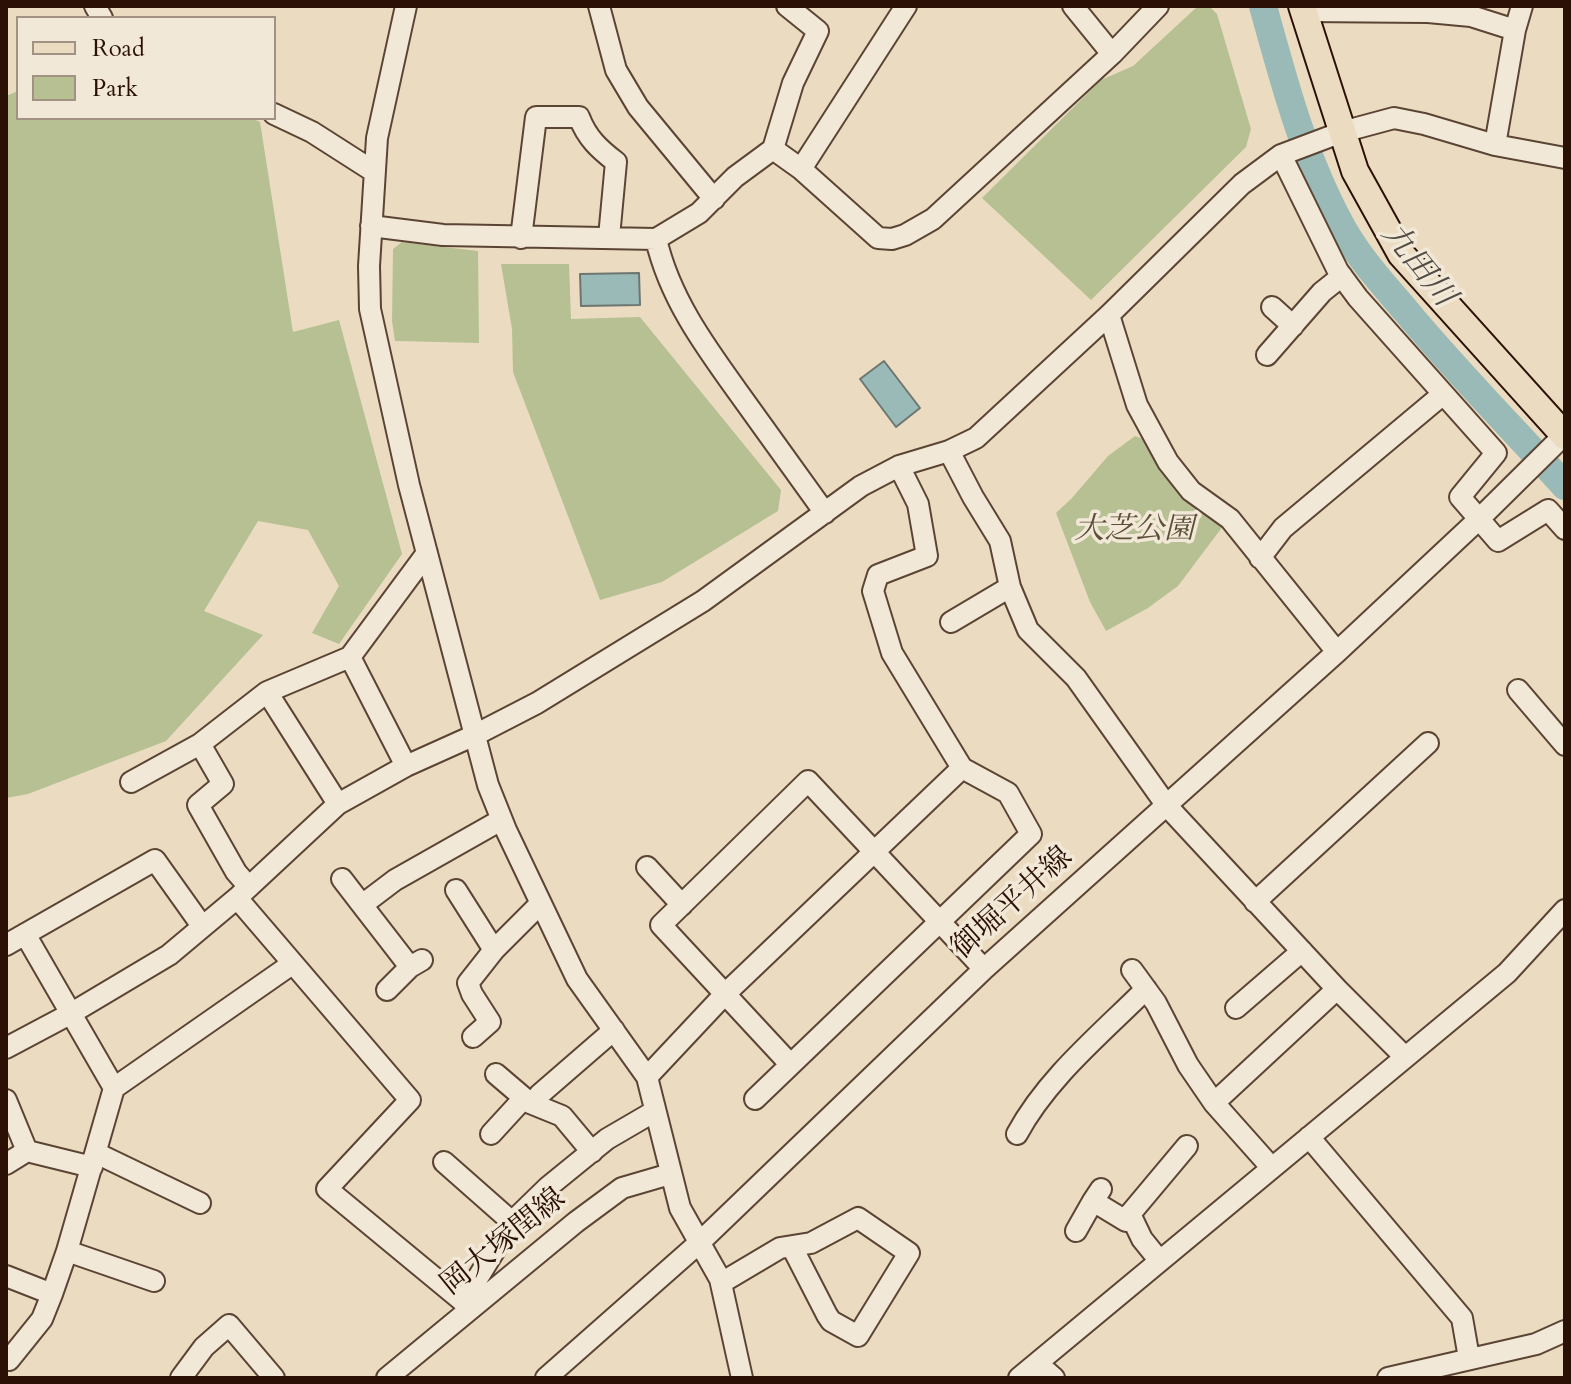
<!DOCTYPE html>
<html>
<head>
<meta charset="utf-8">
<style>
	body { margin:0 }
	#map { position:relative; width:1571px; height:1384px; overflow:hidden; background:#ebdcc1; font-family:Cardo,serif }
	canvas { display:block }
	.frame { position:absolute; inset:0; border:8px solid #2b1105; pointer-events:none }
	.legend { position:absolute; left:16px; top:16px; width:260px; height:104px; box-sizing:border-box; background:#f2e8d7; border:2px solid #a29283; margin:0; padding:10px 14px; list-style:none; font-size:24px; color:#2b1105 }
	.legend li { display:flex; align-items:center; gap:16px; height:40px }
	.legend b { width:40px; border:2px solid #a29283 }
</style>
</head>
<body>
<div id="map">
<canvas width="1571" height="1384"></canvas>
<div class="frame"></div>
<ul class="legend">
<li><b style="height:10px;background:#ebdcc1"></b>Road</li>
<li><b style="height:22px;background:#b6c093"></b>Park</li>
</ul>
</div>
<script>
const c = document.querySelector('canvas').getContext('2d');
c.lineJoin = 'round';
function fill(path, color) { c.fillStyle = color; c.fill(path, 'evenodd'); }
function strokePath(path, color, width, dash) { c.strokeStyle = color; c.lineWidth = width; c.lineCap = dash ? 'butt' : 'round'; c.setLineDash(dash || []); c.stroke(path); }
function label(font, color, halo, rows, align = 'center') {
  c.font = font + ' Cardo,"Noto Serif JP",serif'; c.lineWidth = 7; c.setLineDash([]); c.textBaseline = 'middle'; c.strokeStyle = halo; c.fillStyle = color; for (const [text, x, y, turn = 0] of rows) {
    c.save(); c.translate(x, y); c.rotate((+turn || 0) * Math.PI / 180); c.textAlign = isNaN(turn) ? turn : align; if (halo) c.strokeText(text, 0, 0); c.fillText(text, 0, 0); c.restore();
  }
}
fill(new Path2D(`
	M1198 6H1209L1217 14 1251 129 1246 147 1091 300 982 198 1101 80 1133 66Z
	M18 91V118H251L260 122 293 332 339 320 402 554 339 644 312 633 339 586 308 530 258 521 204 611 263 635 166 741 28 794 6 798V96Z
	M402 242 478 251 479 343 395 341 392 321 393 249Z
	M501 264H569L571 319 640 317 781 490 778 511 662 582 600 600 513 372 512 329Z
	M1135 436 1152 442 1226 522 1178 586 1148 608 1106 631 1090 602 1056 513 1072 498 1108 456Z`), '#b6c093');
const water = new Path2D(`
	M639 273 640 305 581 306 580 274Z
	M884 361 920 408 896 427 860 379Z`);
fill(water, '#99bab7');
strokePath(water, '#6d7670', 2);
strokePath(new Path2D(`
	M1263 6C1284 82 1304 159 1343 229 1360 259 1383 284 1406 311 1456 371 1512 428 1565 486`), '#99bab7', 28);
const minor = new Path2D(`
	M95 6 102 18
	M406 6 377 138 369 266 370 309 409 485 488 785 506 830 577 979 647 1077 680 1208 720 1279 742 1378
	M599 6 616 70 638 107 714 199
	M1073 6 1112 54
	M1304 11 1428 12 1471 16 1515 30 1522 6
	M274 114 312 132 373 171
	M1495 145 1515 30
	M773 149 793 83 818 31 787 6
	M1281 155 1338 271 1358 298 1496 453 1460 497 1498 541 1548 510 1565 529
	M801 169 906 6
	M371 226 443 235 656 239 699 213 735 177 773 149 801 169 878 238 892 239 905 235 933 219 1112 54 1158 6
	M521 238 536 117H579C587 138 599 149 616 162L609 237
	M656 239C670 300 707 349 743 399 770 437 798 475 825 513
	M1272 307 1293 326
	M1109 315 1137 405 1168 462 1191 491 1230 519 1337 652
	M1267 355 1322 292 1342 276
	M949 451 973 497 1000 541 1010 587 1028 630 1076 678 1167 806 1337 989 1405 1057
	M1260 558 1283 528 1442 395
	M951 622 1010 587
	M350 657 427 553
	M1518 690 1565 745
	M267 692 350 657 406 766
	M200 744 223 784 198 805 236 872 249 887
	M131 782 200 744 267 692 338 804
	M647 867 682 905
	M342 879 362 905
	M456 890 494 950 540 904
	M237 898 410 1100 327 1189 471 1308
	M1255 902 1428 743
	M25 934 114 1088 292 964
	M6 945 155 860 202 926
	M422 960 410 967 362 905 395 880 501 820
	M1132 970 1156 1003 1188 1065 1214 1103 1271 1167
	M387 990 410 967
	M1236 1008 1302 951
	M473 1037 490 1022 472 994 468 983 494 950
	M6 1048 70 1014 169 955 237 898 338 804 406 766 475 735 537 703 703 601 861 486 899 466 949 451 976 438 1109 315 1242 184 1281 155 1342 132 1394 118 1424 124 1495 145 1565 158
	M790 1064 661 925 808 781 984 969
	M496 1074 530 1103 562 1116 592 1152
	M647 1077 724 995 962 768
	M539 1095 614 1030
	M755 1099 1031 834 1008 793 962 768 892 653 873 591 878 575 927 556 918 504 899 466
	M6 1100 27 1151 92 1167
	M1214 1103 1337 989
	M491 1134 524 1098
	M1017 1134C1047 1078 1101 1034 1146 989
	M1309 1137 1462 1318 1469 1358
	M96 1153 200 1203
	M444 1162 512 1222
	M6 1164 27 1151
	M1101 1189 1093 1201 1126 1221 1132 1219
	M1076 1231 1093 1201
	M67 1251 154 1281
	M1159 1260 1142 1239 1130 1214 1187 1146
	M6 1276 52 1294
	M721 1283 780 1248 811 1243 858 1218 909 1253 858 1336 831 1321 827 1315 792 1247
	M463 1302 512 1222 548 1187 607 1139 655 1111
	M9 1360 42 1319 52 1294 67 1251 114 1088
	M1037 1363 1054 1378
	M181 1378 204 1347 229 1325 274 1378
	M387 1378 576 1222 622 1188 670 1174
	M546 1378 699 1243 984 969 1337 652 1478 520 1564 435
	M1019 1378 1507 973 1565 910
	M1388 1378 1536 1344 1565 1331`);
const major = new Path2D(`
	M1302 6 1355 171 1401 254 1565 436`);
strokePath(minor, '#5b4434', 24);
strokePath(major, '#2b1105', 30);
strokePath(minor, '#f2e8d7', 20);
strokePath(major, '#ebdcc1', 26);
label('italic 30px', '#5c4e37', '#f2e8d7', [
	["大芝公園",1134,531]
]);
label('30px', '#2b1105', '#f2e8d7', [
	["御堀平井線",1013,904,-42],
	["岡大塚閏線",504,1243,-39]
]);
label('italic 32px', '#524c43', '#f2e8d7', [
	["九田川",1417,266,51]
]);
</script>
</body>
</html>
